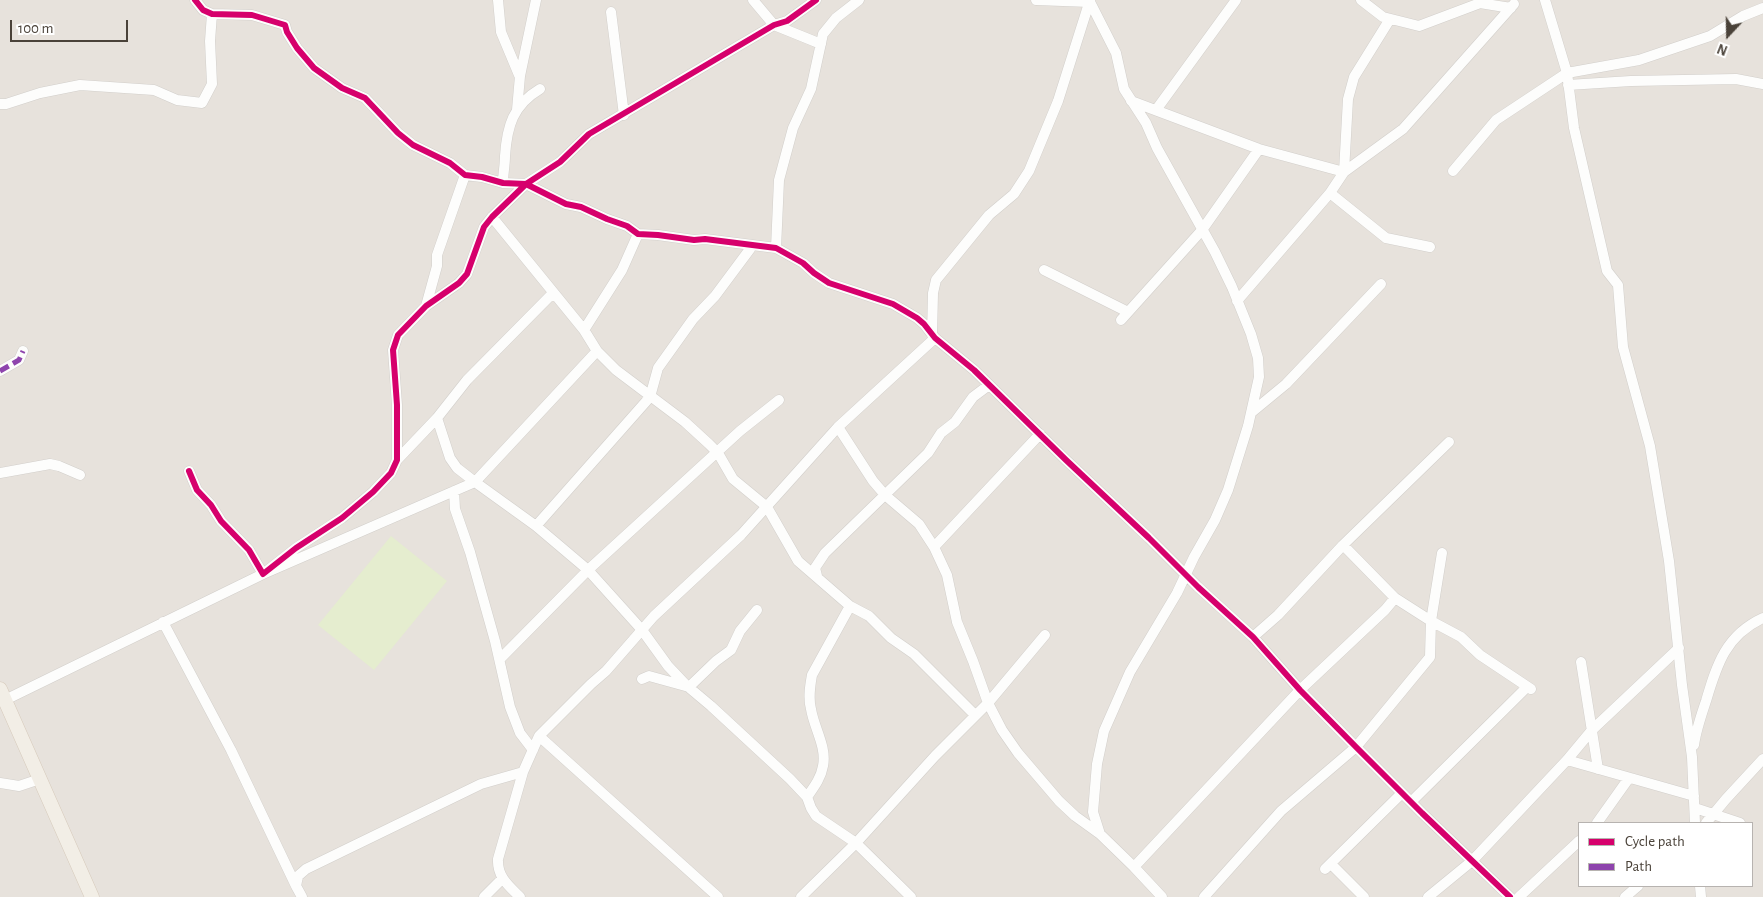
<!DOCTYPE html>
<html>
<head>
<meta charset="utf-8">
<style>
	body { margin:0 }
	#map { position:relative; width:1763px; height:897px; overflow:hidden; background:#f4f1ee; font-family:"Alegreya Sans",sans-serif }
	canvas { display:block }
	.legend { position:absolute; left:1578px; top:822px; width:175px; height:65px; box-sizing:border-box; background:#fff; border:1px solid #b7b3b0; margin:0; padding:6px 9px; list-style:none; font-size:15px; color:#4a4239 }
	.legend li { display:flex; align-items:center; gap:10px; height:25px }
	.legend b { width:25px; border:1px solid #b7b3b0 }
	.north { position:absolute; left:1703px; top:10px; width:50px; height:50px; -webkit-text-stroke:4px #fff; paint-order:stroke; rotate:201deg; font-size:14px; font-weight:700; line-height:20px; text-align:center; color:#4a4239 }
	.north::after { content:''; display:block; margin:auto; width:18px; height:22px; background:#4a4239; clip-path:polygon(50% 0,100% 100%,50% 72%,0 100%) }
	.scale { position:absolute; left:10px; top:20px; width:118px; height:22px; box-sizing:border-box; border:2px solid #4a4239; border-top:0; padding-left:6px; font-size:15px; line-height:18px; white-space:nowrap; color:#4a4239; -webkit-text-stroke:4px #fff; paint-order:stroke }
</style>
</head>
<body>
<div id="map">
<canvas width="1763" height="897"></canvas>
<ul class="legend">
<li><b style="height:6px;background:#d6006c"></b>Cycle path</li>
<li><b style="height:6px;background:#8e44ad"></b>Path</li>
</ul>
<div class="north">N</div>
<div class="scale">100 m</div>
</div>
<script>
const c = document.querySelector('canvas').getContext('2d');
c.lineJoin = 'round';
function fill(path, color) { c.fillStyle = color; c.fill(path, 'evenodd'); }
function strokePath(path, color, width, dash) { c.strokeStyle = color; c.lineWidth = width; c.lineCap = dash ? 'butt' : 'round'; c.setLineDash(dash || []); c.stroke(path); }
fill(new Path2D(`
	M0 0H1763V897H0ZM1579 823H1752V886H1579Z`), '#e7e2dc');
fill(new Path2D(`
	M391 536 447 581 374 670 318 625Z`), '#e5edcf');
const minor = new Path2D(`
	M195 0 203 10 212 14 252 15 285 25 287 32 297 48 314 68 342 88 365 98 398 133 413 145 450 163 465 175 482 177 503 183 526 184 566 204 581 207 607 219 627 226 638 234 658 235 694 240 705 239 776 248 803 263 814 273 829 283 893 304 917 318 924 324 935 338 974 370 1066 460 1149 538 1198 587 1253 637 1300 690 1356 747 1422 813 1510 897
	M498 0 501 32 519 75
	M753 0 774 25 821 44
	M1036 0 1090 2
	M1361 0 1383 17 1419 26 1480 3 1511 8
	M1545 0 1567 73 1574 128 1607 271 1618 285 1623 347 1650 446 1669 561 1682 685 1692 757 1695 823
	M1090 2 1116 53 1124 89 1146 123 1157 148 1215 252 1232 287 1251 334 1258 358 1259 377 1248 426 1228 490 1215 520 1194 557 1177 593 1130 672 1104 731 1097 764 1093 812 1100 834
	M611 12 624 115
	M1568 85 1631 81 1736 79 1763 84
	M1131 101 1259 149 1344 172 1348 99 1354 77 1390 19
	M0 104H6L40 93 80 85 154 90 177 100 202 103 212 84 210 41 212 14
	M517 110 520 76 536 0
	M1156 110 1236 0
	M1453 171 1496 120 1567 73 1639 60 1710 36 1743 16 1763 8
	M503 183C503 174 505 165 505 156 507 126 513 105 540 89
	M1330 193 1386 238 1430 247
	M492 217 584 330 597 351 616 370 685 422 709 444 718 453 733 479 767 507 798 561 850 606 812 675C810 686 808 698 811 709 814 728 827 747 823 766 821 778 814 787 807 797
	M776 248 779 180 793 128 811 89 823 34 836 18 859 0
	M1044 270 1128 312
	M1237 301 1330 193 1344 172 1403 129 1514 4
	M426 306 437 266V255L465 175
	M1121 320 1202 230 1259 149
	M584 330 622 270 638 234
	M932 335 933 293 936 280 989 215 1014 194 1029 171 1058 101 1090 0
	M0 371 19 360 23 351
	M1252 412 1286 384 1381 284
	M437 418 450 458 457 468 475 482 536 526 588 570 642 630 668 666 686 685 711 706 790 779 807 797 811 808 816 816 856 843 911 897
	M838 427 873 481 885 495 919 524 934 547 947 575 957 622 973 661 988 703 1002 730 1018 753 1059 801 1075 816 1100 834 1134 867 1162 897
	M397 460 437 418 467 380 553 293
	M189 471 197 490 211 505 221 521 249 550 263 574 296 548 342 518 373 492 391 473 397 460V405L393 350 398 335 426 306 459 283 467 274 484 227 492 217 526 184 560 162 589 134 774 25 787 21 816 0
	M0 473 50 464 59 466 80 475
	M454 491 455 509 470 552 495 641 510 707 520 733 533 750
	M536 526 650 397 658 368 693 319 715 296 750 249 751 245
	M1343 545 1395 598
	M934 547 1040 434
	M817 576 815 568 825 553 928 453 941 433 955 422 973 397 989 385
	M850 606 869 616 891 638 914 654 975 715
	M163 622 231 750 296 886
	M1253 637 1278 615 1343 545 1449 442
	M500 659 588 570 740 431 779 400
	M1581 662 1598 769
	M642 679 649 676 689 687 716 661 731 650 740 631 757 610
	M5 700 263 574 475 482 597 351
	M539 736 718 897
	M1694 745C1696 730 1701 716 1706 701 1717 664 1726 635 1763 618
	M1567 760 1694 796
	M0 783 19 786 40 779
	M1411 802 1527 687
	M1695 808 1740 823
	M1597 823 1629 778
	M1706 823 1726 799 1763 759
	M1331 864 1364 897
	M1134 867 1300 690 1385 610 1395 598 1431 621 1461 637 1480 655 1531 689
	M1325 869 1402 793
	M1700 886 1701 897
	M302 897 296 886 298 876 306 869 481 784 523 772
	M484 897 502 879
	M520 897C509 886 497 877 498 859L523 772 539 736 591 684 606 671 654 616 741 535 838 427 935 338
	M801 897 856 843 935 756 988 703 1045 635
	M1204 897 1281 811 1356 747 1430 657 1431 621 1442 553
	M1428 897 1472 861 1567 760 1592 730 1679 648
	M1519 897 1579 841
	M1625 897 1638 886`);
const major = new Path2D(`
	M0 689 92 897`);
strokePath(minor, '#d2cfcb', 11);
strokePath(major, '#d6cabb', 15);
strokePath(minor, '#fdfdfc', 10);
strokePath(major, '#f2eee6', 14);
strokePath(new Path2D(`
	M0 371 19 360 23 351`), '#8e44ad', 5, [10, 5]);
strokePath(new Path2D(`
	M195 0 203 10 212 14 252 15 285 25 287 32 297 48 314 68 342 88 365 98 398 133 413 145 450 163 465 175 482 177 503 183 526 184 566 204 581 207 607 219 627 226 638 234 658 235 694 240 705 239 776 248 803 263 814 273 829 283 893 304 917 318 924 324 935 338 974 370 1066 460 1149 538 1198 587 1253 637 1300 690 1356 747 1422 813 1510 897
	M189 471 197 490 211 505 221 521 249 550 263 574 296 548 342 518 373 492 391 473 397 460V405L393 350 398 335 426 306 459 283 467 274 484 227 492 217 526 184 560 162 589 134 774 25 787 21 816 0`), '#d6006c', 6);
</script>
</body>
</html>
